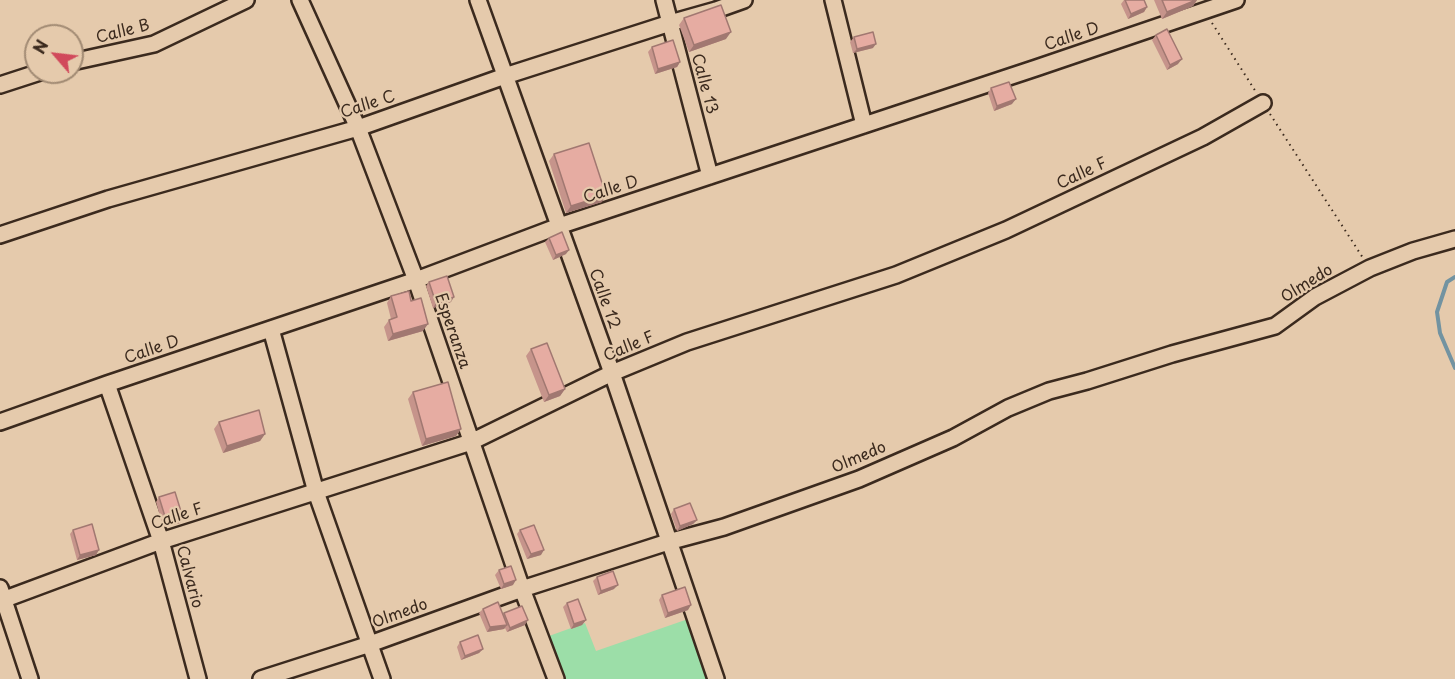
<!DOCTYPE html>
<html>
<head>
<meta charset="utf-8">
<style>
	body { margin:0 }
	#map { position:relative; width:1455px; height:679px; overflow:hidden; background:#e5caac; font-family:"Playpen Sans",sans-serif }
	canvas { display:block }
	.north { position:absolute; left:24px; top:24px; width:60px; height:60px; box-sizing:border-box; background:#e5caac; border:2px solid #a18a73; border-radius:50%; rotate:298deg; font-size:16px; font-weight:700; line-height:24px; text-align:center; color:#3b2a1e }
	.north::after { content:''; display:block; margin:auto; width:21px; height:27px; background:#d1495b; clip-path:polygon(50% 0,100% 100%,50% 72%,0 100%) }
</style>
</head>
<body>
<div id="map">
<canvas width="1455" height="679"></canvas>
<div class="north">N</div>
</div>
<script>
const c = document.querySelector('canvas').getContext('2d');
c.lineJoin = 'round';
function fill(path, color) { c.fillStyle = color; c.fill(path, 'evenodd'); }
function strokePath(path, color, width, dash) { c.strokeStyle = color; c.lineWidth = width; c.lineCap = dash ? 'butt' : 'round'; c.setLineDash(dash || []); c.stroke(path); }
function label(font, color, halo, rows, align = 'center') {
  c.font = font + ' "Playpen Sans",sans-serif'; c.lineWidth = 4.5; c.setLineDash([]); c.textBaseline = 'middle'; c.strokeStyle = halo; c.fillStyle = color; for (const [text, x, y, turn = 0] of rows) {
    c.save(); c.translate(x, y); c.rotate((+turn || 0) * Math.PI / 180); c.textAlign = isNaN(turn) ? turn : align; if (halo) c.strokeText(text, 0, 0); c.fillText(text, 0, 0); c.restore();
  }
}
fill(new Path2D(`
	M691 618 708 679H563L549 636 585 623 596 651Z`), '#9cdea8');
strokePath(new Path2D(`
	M1455 277 1447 282 1437 312 1440 333 1455 368`), '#7293a1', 4);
const minor = new Path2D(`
	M300 0 358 128 416 280 522 589 556 679
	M478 0 612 373 716 679
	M664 0 710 176
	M833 0 864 125
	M72 62 154 44 246 0
	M0 85 40 72
	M0 235 108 199 358 128 505 76 670 23 716 10 744 0
	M271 329 316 492 382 679
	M107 384 161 541 198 679
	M0 422 107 384 416 280 559 226 1036 68 1236 0
	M0 588 30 679
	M0 601 161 541 471 442 612 373 687 342 896 275 1006 230 1203 137 1263 103
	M261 679 370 644 522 589 668 542 724 527 859 479 953 438 1008 408 1049 391 1087 381 1172 354 1275 326 1315 297 1370 268 1413 251 1455 239`);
strokePath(minor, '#3b2a1e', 20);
strokePath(new Path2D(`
	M1212 23 1256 92
	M1270 114 1363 258`), '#3b2a1e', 2, [1.5, 4.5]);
strokePath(minor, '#e5caac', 15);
fill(new Path2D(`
	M1124 0H1144L1147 7 1144 12 1128 19 1121 4Z
	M1154 0H1197L1193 6 1162 19Z
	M684 18 726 39 689 52 679 25Z
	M1156 35 1178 64 1167 70 1152 40Z
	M854 37 873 48 853 53 850 42Z
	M652 47 680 62 677 67 655 74 648 52Z
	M991 88 1012 104 994 111 988 93Z
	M554 154 602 202 566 213 549 161Z
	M549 238 566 254 553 260 545 242Z
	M429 282 451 302 433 308 426 286Z
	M391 296 411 301 423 331 388 341 384 327 389 320 391 319 387 303Z
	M531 349 565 389 560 396 544 402 526 356Z
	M413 392 461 429 456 436 422 446 408 399Z
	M219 422 265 434 260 441 223 453 214 429Z
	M159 497 183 518 180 523 163 527 156 502Z
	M674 509 697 520 693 524 677 531 671 514Z
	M73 530 96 555 77 560 70 534Z
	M520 530 541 555 527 559 517 534Z
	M499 570 513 585 501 589 495 575Z
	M597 577 614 589 598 595 593 581Z
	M662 595 688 610 665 618 659 600Z
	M567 603 586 620 582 625 571 629 563 607Z
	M483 609 503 615 504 613 525 625 507 632 505 628 504 629 487 632 479 613Z
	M460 642 483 649 479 653 461 660 457 647Z`), '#c6948b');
fill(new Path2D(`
	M1197 0 1193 6 1162 19 1167 12Z
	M1147 7 1144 12 1128 19 1131 14Z
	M731 32 726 39 689 52 694 45Z
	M876 44 873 48 853 53 857 49Z
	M1182 59 1178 64 1167 70 1170 65Z
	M680 62 677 67 655 74 658 69Z
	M1016 99 1012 104 994 111 997 106Z
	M606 195 602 202 566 213 571 206Z
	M569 250 566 254 553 260 556 255Z
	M454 297 451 302 433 308 436 303Z
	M428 324 423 331 388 341 393 334Z
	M565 389 560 396 544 402 549 395Z
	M461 429 456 436 422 446 426 439Z
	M265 434 260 441 223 453 227 446Z
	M183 518 180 523 163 527 167 523Z
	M697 520 693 524 677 531 680 526Z
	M99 550 96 555 77 560 80 555Z
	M544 550 541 555 527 559 531 554Z
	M516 580 513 585 501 589 504 584Z
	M618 585 614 589 598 595 601 591Z
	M691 605 688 610 665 618 668 613Z
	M528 620 525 625 507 632 510 628Z
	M586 620 582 625 571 629 574 624Z
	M507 625 504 629 487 632 490 627Z
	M483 649 479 653 461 660 465 656Z`), '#a17871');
const building = new Path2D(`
	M1125 0H1144L1147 7 1131 14Z
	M1162 0H1196L1167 12Z
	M721 5 731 32 694 45 684 18Z
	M1167 29 1182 59 1170 65 1156 35Z
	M873 32 876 44 857 49 854 37Z
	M673 40 680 62 658 69 652 47Z
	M1009 82 1016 99 997 106 991 88Z
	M589 143 606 195 571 206 554 154Z
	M562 232 569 250 556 255 549 238Z
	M447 276 454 297 436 303 429 282Z
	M409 291 411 301 421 298 428 324 393 334 389 320 397 317 391 296Z
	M547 343 565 389 549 395 531 349Z
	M448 382 461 429 426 439 413 392Z
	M259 410 265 434 227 446 219 422Z
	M175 492 183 518 167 523 159 497Z
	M690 503 697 520 680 526 674 509Z
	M92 524 99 550 80 555 73 530Z
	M534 525 544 550 531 554 520 530Z
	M511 566 516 580 504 584 499 570Z
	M613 571 618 585 601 591 597 577Z
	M685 587 691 605 668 613 662 595Z
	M578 599 586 620 574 624 567 603Z
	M498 602 507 625 490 627 483 609Z
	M522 606 528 620 510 628 504 613Z
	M478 635 483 649 465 656 460 642Z`);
fill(building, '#e6aca2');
strokePath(building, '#a17871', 1.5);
label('16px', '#3b2a1e', '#e5caac', [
	["Calle B",123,32,-14],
	["Calle D",1072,37,-19],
	["Calle 13",704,84,75],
	["Calle C",368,105,-18],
	["Calle F",1082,174,-25],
	["Calle D",611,190,-18],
	["Olmedo",1307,284,-32],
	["Calle 12",604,299,70],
	["Esperanza",452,331,71],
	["Calle F",629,347,-23],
	["Calle D",152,350,-19],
	["Olmedo",859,458,-23],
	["Calle F",177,517,-18],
	["Calvario",189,577,75],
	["Olmedo",400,614,-20]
]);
</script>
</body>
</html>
